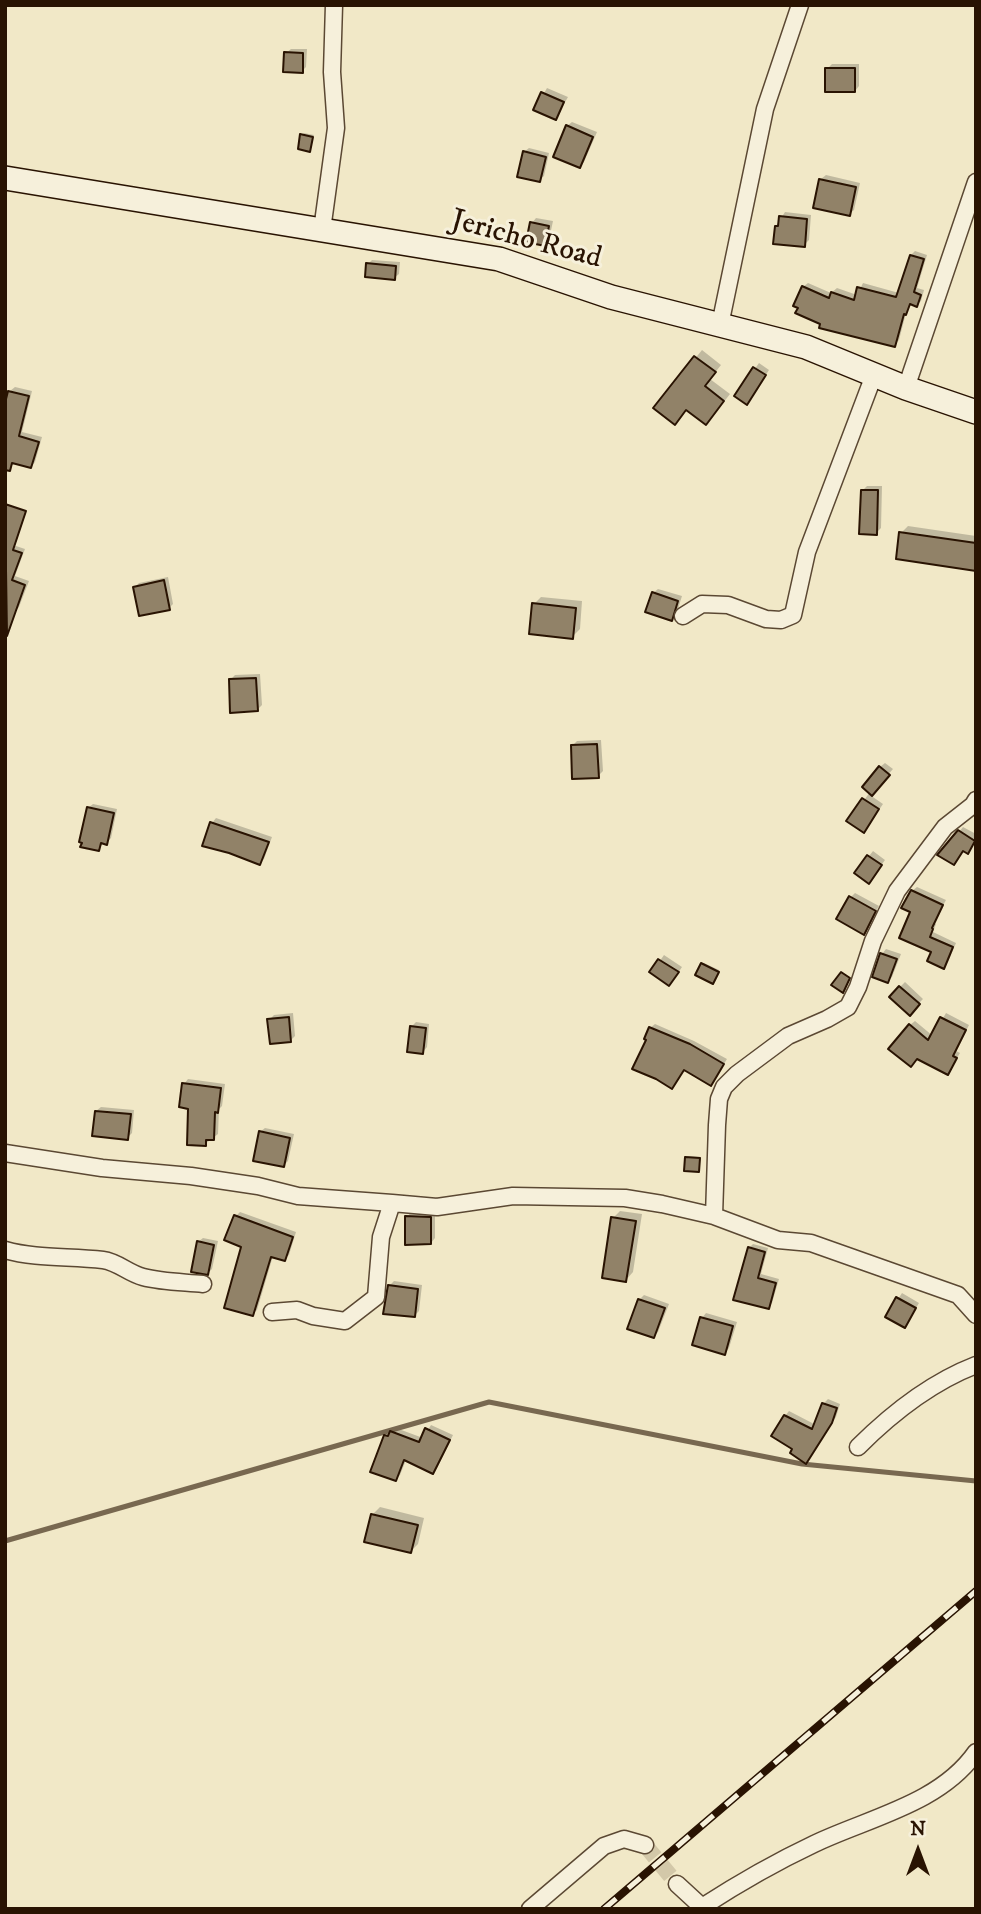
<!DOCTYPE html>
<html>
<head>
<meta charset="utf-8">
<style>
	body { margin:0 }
	#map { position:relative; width:981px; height:1914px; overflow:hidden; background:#f1e8c7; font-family:"IM FELL DW Pica",serif }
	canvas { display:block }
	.frame { position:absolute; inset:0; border:7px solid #291302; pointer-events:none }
	.north { position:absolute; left:883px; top:1816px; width:70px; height:70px; -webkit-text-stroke:5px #f6f0db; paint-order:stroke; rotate:0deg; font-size:19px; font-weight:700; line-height:28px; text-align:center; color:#291302 }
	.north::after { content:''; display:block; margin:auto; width:24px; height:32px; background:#291302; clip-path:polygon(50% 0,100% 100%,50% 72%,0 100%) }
</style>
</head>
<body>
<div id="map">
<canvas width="981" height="1914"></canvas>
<div class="frame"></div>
<div class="north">N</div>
</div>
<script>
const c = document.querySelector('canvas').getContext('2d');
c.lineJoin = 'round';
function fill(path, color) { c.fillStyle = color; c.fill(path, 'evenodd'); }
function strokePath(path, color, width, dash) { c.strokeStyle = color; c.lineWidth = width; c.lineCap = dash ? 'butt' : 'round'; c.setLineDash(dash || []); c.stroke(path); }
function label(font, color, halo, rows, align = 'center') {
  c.font = font + ' "IM FELL DW Pica",serif'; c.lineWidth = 6; c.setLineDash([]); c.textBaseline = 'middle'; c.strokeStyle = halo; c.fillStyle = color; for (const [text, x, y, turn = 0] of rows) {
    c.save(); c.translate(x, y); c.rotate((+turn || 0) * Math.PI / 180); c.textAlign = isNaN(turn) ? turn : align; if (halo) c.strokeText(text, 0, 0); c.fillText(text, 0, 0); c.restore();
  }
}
fill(new Path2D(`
	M291 49H307L306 67 302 71 286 53Z
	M832 64H859V86L855 91 827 69Z
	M547 88 568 97 556 118 535 109Z
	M572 122 597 132 584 162 580 166 567 126Z
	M304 133 314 135 310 150 302 135Z
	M529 148 549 153 544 176 539 180 524 152Z
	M826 175 860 183 854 210 849 214 815 206 821 179Z
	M785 212 811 215 809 240 804 245 776 226Z
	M536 218 553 221 549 240 544 244 532 223Z
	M915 251 927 255 917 288 924 290 921 301 917 305 912 303 906 313 899 340 894 345 822 323 803 287 808 283 831 293 837 288 857 295 863 283 899 293 911 255Z
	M372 260 400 262 399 274 394 278 368 264Z
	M702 350 721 365 710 379 730 394 713 416 687 409 655 408Z
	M759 363 769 370 751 398 736 396Z
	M15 387 32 391 22 432 42 437 35 462 31 467 5 412 10 391Z
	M867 486H882L881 528 876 533 863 490Z
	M908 526 976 536V569L901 533Z
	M13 545 25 549 15 576 29 581 19 607 15 612 5 608V557Z
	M168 577 173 604 169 608 135 587 139 583Z
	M658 589 682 596 676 615 671 619 653 593Z
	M541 597 582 601 580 629 572 637 534 604Z
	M260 674 262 705 257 710 230 680 235 675Z
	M601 740 603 771 598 776 573 745 577 741Z
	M885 763 893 769 870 795 883 804 868 826 849 821 870 792 880 767Z
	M93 804 117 809 111 838 106 843 104 842 99 849 88 808Z
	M216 818 272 837 264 859 259 863 212 823Z
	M963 827 976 834 972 847 964 849 959 832Z
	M873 851 885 860 873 877 856 873Z
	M917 887 946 900 934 923 936 924 933 932 956 943 948 962 943 967 912 911V891Z
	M855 893 879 906 863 933 851 897Z
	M886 949 901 954 892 977 888 981 882 954Z
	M664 955 682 967 674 979 652 972Z
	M704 963 719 970 715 980 702 964Z
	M905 982 923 999 909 1013 891 996Z
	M293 1013 295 1036 290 1041 269 1020 274 1015Z
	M946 1013 969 1025 956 1051 960 1053 948 1073 918 1057 910 1025 915 1021 933 1036Z
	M416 1022 429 1024 427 1047 423 1052 411 1027Z
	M655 1024 694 1041 727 1059 715 1079 685 1068 648 1039 650 1028Z
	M188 1079 225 1084 222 1106 219 1109 218 1134 205 1144 189 1107 184 1084Z
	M101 1107 134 1110 132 1133 127 1138 96 1111Z
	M265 1128 294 1134 288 1161 284 1165 260 1132Z
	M688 1156 701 1157 699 1170 686 1157Z
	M620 1211 642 1214 633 1272 626 1280 613 1218Z
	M240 1212 296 1232 289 1255 284 1259 273 1256 257 1310 252 1314 243 1246 236 1216Z
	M411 1212 435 1213V1238L431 1243 407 1217Z
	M203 1238 218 1241 212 1269 208 1273 198 1242Z
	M753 1244 768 1248 761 1274 779 1279 772 1303 768 1307 736 1298 749 1248Z
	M394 1281 422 1285 419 1311 414 1316 389 1286Z
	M902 1293 919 1303 905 1326 887 1316Z
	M644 1295 669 1304 658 1332 654 1336 629 1328 640 1299Z
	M706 1313 737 1322 729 1348 725 1353 702 1318Z
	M828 1399 840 1404 836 1417 810 1457 795 1448 785 1416 789 1411 816 1425 823 1404Z
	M431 1425 453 1435 437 1468 433 1472 406 1460 400 1475 396 1479 385 1436 396 1428 423 1438Z
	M380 1507 424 1518 418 1544 411 1551 373 1514Z`), '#0003');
strokePath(new Path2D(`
	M5 1541 489 1402 802 1464 976 1481`), '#786850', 5);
const building = new Path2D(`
	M284 52 303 53V73L283 72Z
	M825 68H855V92H825Z
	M541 92 564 102 556 120 533 110Z
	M566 125 593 137 580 168 553 157Z
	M300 134 313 137 310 152 298 149Z
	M523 151 546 157 540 182 517 177Z
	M819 179 856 187 850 216 813 208Z
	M779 216 807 219 805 247 773 244 775 226H778Z
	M530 222 549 226 545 246 526 242Z
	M910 255 924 259 914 292 921 295 917 307 910 304 906 315 904 314 895 347 819 328 820 324 795 313 798 308 793 306 802 286 829 298 831 292 854 300 857 287 896 297Z
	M366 263 396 266 395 280 365 277Z
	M694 356 716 372 705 386 724 401 706 425 686 410 675 425 653 408Z
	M753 367 766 375 747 405 734 396Z
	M8 391 29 396 19 436 39 442 31 468 12 463 10 471 5 470V403Z
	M861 490H878L877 535 859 534Z
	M5 504 26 511 13 550 22 553 12 580 25 585 7 636Z
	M899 532 976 543V571L896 559Z
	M164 580 170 610 139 616 133 587Z
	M652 592 678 601 672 621 645 612Z
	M532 603 576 608 573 639 529 634Z
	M256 678 258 711 230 713 229 679Z
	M597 744 599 778 572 779 571 745Z
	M879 766 890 775 872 796 862 787Z
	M862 798 879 809 864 833 846 821Z
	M87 807 114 813 107 845 101 843 99 851 80 847 82 843 79 842Z
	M210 822 269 842 260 865 229 853 202 846Z
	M958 830 975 841 968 854 963 851 954 865 937 855Z
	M867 855 882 865 869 884 854 873Z
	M911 890 943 905 932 928 933 929 930 937 953 947 944 969 927 961 931 952 899 938 910 912 901 908Z
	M849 896 876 911 864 935 836 919Z
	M880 953 897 959 888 983 872 977Z
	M658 959 679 972 669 986 649 972Z
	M701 963 719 972 713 984 695 975Z
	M841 972 850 978 843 993 831 985Z
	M899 986 920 1004 910 1016 889 997Z
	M289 1017 291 1042 270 1044 267 1019Z
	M940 1017 966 1030 953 1056 957 1058 948 1075 917 1059 911 1067 888 1049 909 1024 928 1040Z
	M410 1026 426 1028 423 1054 407 1052Z
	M649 1027 690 1044 724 1064 711 1086 684 1070 672 1089 656 1079 632 1069 646 1040 644 1039Z
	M182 1083 221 1088 218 1113 215 1112 214 1140H206V1146L187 1145 188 1109 179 1107Z
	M95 1111 131 1114 128 1140 92 1136Z
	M259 1131 290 1138 284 1167 253 1161Z
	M685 1157 700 1158 699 1172 684 1171Z
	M234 1215 293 1237 285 1261 271 1257 253 1316 224 1308 241 1247 224 1240Z
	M405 1216 431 1217V1244L405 1245Z
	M611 1217 636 1221 626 1282 602 1278Z
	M197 1241 214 1245 208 1275 191 1272Z
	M748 1247 765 1252 758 1278 776 1283 769 1309 733 1300Z
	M388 1285 418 1289 415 1317 383 1314Z
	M896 1297 916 1308 905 1328 885 1317Z
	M638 1299 665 1308 654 1338 627 1329Z
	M700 1317 733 1326 725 1355 692 1345Z
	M822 1403 837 1408 832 1423 806 1464 790 1453 792 1449 771 1436 784 1415 812 1429Z
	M425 1428 450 1440 433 1474 404 1460 396 1481 370 1472 384 1435 388 1436 390 1431 419 1442Z
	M371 1514 418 1525 411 1553 364 1542Z`);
fill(building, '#918268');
strokePath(building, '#291302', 2);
strokePath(new Path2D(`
	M645 1845 677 1884`), '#d3c8a9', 16, [16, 8]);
const street = new Path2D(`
	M322 230 336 128 332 72 334 5
	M720 325 765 109 800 5
	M906 388 976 182
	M683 616 702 604 728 605 766 619 781 620 793 615 807 552 874 375
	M5 1153 102 1168 191 1176 258 1186 298 1196 392 1203
	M714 1216 717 1125 719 1099 724 1087 737 1074 788 1036 827 1019 848 1007 858 987 873 941 897 891 945 827 973 805 976 800
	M5 1250C37 1259 70 1256 103 1260 118 1262 128 1273 143 1277 162 1282 183 1282 203 1284
	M272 1312 297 1310 313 1316 345 1321 376 1297 381 1237 392 1203 437 1207 513 1196 625 1198 662 1204 714 1216 778 1240 811 1243 958 1295 976 1315
	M858 1447C891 1414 932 1382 976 1365
	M677 1884 702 1907C736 1885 778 1861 814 1844 868 1818 940 1804 976 1752
	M530 1909 604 1846 624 1839 645 1845`);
const secondary = new Path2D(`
	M5 178 499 259 611 297 806 347 906 388 976 412`);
strokePath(street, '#5b4833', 19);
strokePath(secondary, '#291302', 26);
strokePath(street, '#f6f0db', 16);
strokePath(secondary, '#f6f0db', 23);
const rail = new Path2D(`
	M604 1909 976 1591`);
strokePath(rail, '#291302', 8);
strokePath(rail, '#f6f0db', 5, [16]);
label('30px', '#291302', '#f6f0db', [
	["Jericho Road",526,241,15]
]);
</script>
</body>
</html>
